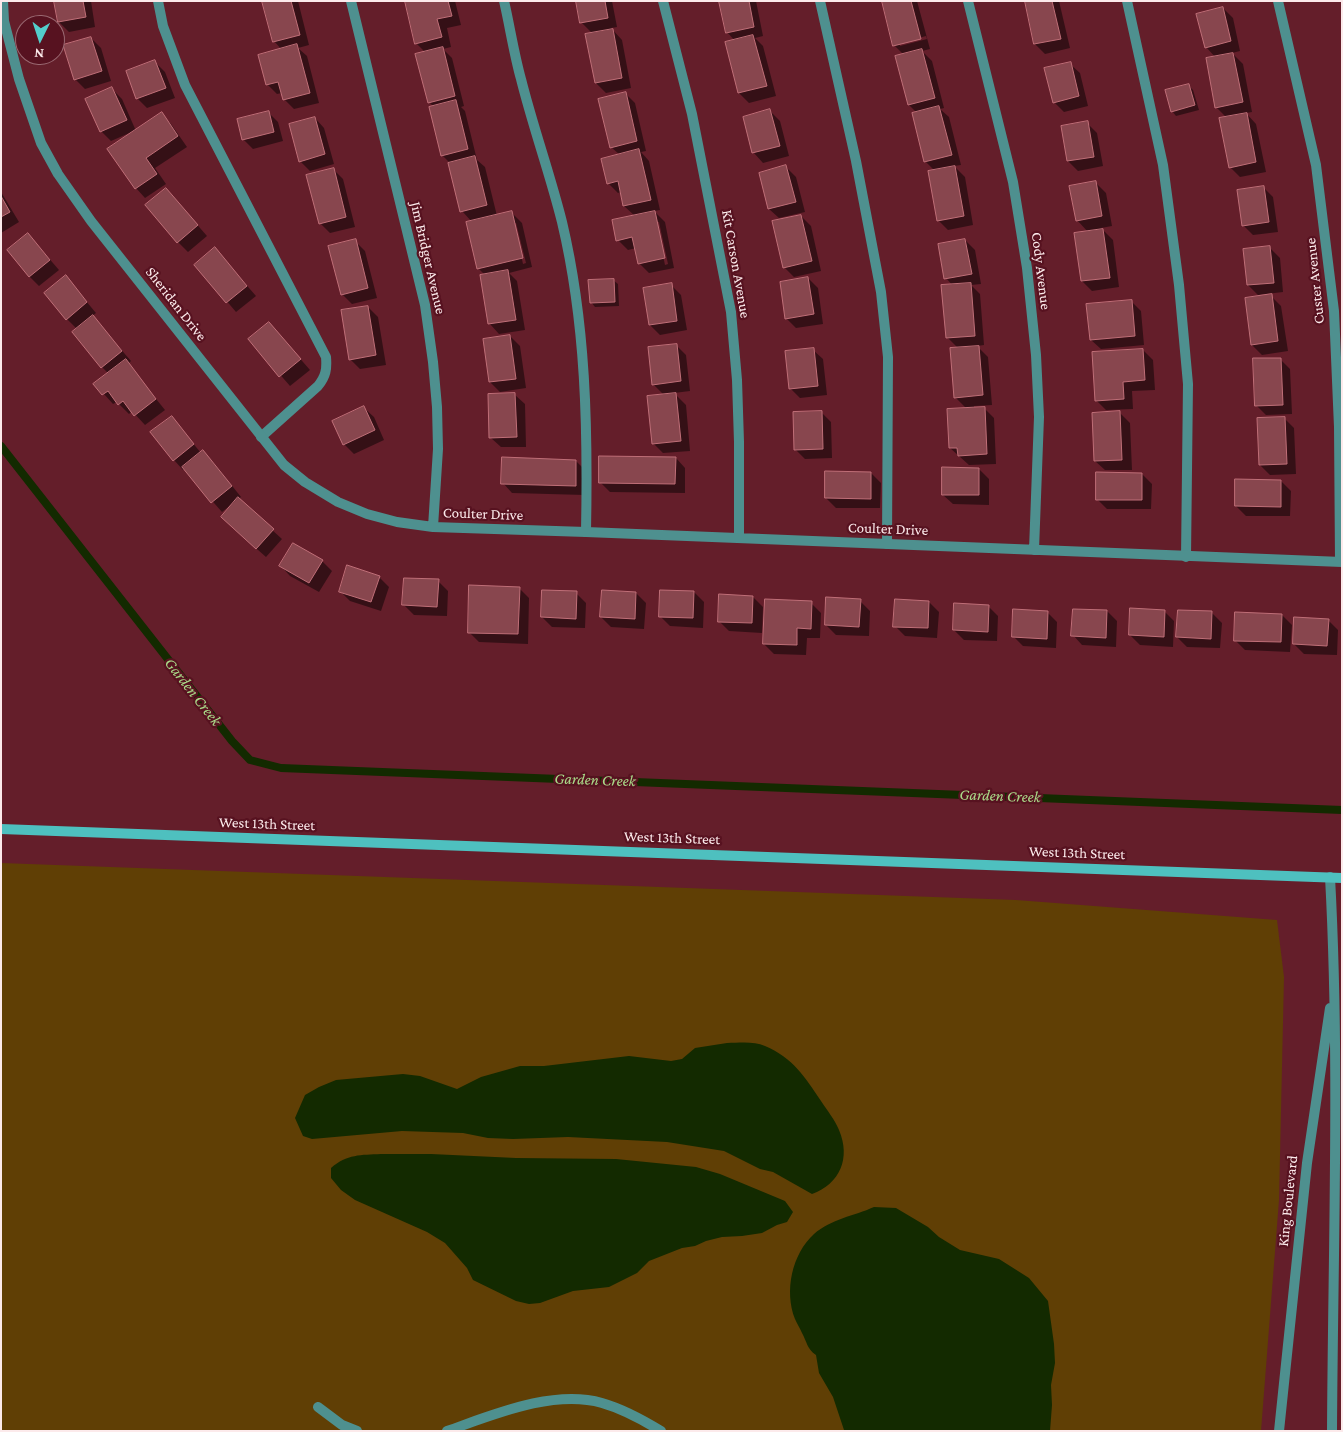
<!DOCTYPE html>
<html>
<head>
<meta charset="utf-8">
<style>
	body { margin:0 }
	#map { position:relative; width:1343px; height:1432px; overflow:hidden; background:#641e2a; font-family:"Crimson Pro",serif }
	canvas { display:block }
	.frame { position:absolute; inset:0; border:2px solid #fceaeb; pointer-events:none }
	.north { position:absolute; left:15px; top:15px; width:50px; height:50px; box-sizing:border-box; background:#571220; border:1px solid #996871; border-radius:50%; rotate:184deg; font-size:14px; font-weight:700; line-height:20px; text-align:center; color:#fceaeb }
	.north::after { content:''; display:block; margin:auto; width:18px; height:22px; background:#53cdcb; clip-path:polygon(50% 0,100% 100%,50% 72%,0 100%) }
</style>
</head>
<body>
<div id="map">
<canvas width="1343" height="1432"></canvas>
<div class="frame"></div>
<div class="north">N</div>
</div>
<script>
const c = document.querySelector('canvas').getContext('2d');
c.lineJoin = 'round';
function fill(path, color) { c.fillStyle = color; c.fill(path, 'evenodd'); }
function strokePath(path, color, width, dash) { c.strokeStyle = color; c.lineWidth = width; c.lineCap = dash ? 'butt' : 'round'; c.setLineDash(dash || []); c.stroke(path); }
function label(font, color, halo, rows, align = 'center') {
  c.font = font + ' "Crimson Pro",serif'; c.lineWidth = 4.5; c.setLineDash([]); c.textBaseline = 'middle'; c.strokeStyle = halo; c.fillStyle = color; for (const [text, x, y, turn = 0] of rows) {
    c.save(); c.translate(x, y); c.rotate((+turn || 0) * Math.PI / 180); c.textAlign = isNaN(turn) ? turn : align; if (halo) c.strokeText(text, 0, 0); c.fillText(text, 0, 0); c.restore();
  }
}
fill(new Path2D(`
	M1 863 1016 900 1277 920 1284 977 1279 1200 1261 1431H1Z`), '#603f05');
fill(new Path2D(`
	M727 1043C739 1043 754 1041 765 1046 793 1058 805 1077 821 1101 827 1110 835 1120 839 1130 851 1158 840 1184 812 1194L773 1172 760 1169 724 1151 667 1142 568 1137 513 1139 488 1138 463 1133 402 1131 312 1139 303 1136 295 1118 305 1095 319 1087 336 1080 403 1074 420 1076 457 1089 481 1077 520 1066H544L629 1056 671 1061 682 1059 695 1048Z
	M381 1154H431L516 1158 616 1159 696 1167 720 1174 785 1201 793 1212 787 1222 777 1225 762 1233 742 1236 722 1237 706 1241 695 1246 682 1248 649 1261 637 1273 609 1287 573 1291 540 1303 529 1304 516 1301 473 1280 467 1268 445 1243 427 1232 355 1200 341 1190 331 1178V1168C347 1154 361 1155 381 1154Z
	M874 1207 896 1208 928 1227 939 1237 960 1250 999 1259 1029 1278 1048 1301 1054 1344 1055 1363 1051 1385 1052 1405 1050 1431 844 1430 833 1397 819 1373 816 1355C807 1349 807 1342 802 1333 800 1328 797 1324 795 1319 784 1291 792 1254 814 1234 831 1219 854 1216 874 1207Z`), '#132a00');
fill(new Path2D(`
	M55 1H91L95 27 69 32 59 22Z
	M264 1H298L309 45 298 48 307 56 319 103 294 109 284 99 282 93 277 94 267 84 282 50 274 41Z
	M406 1H455L461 25 447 28 451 47 443 49 452 58 464 106 461 107 465 111 477 160 485 167 497 216 512 213 522 223 532 267 509 273 517 281 525 330 499 334 490 324 485 275 478 268 472 222 462 211 449 162 442 155 434 107 429 102 426 53 416 43ZM514 223H516L526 263 523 264Z
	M577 1H612L617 27 611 28 622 40 631 88 606 93 596 83 592 33 581 22Z
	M720 1H756L763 36 755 38 763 46 776 96 749 103 739 93 726 43 735 41 727 32Z
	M883 1H917L930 49 922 51 932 61 944 108 940 109 949 117 961 165 954 166 965 177 973 225 948 230 938 220 935 171 925 161 917 113 909 105 904 55 894 45ZM926 36 927 39 900 46V43Z
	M1026 1H1059L1070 48 1045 54 1035 44Z
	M1223 8 1233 18 1240 51 1232 53 1243 64 1252 112 1246 113 1256 124 1266 172 1240 177 1230 167 1227 118 1216 107V58L1206 47Z
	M91 38 101 48 111 81 85 89 75 79Z
	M155 62 165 72 175 98 147 108 137 98Z
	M1070 64 1080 73 1088 106 1064 112 1054 102Z
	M1188 85 1193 90 1199 110 1176 116 1172 111Z
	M112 89 122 99 136 131 162 114 171 124 187 147 155 168 166 184 145 198 136 188 134 131 111 141 101 131Z
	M625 93 635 103 646 151 641 152 649 161 660 210 654 211 665 222 674 268 649 273 639 263 636 248 628 250 618 240 635 216 624 206 621 192 618 193 608 183 620 155 611 147ZM656 222H659L668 264 665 265Z
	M770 111 780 121 789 156 763 163 754 153Z
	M268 112 278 122 283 141 253 149 243 139Z
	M315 118 324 128 334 164 310 171 300 161Z
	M1087 123 1097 133 1103 166 1078 171 1068 161Z
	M786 167 796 177 805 212 779 218 769 209Z
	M333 169 343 179 355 227 330 233 320 223Z
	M1096 183 1106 193 1112 226 1101 228 1113 240 1119 287 1092 291 1082 281 1088 232 1077 220Z
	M1263 187 1273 197 1278 232 1253 235 1243 225Z
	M166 189 207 236 188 252 178 242Z
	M1 192 19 222 1 233Z
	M801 216 811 226 821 271 794 277 784 267Z
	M28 234 59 270 39 286 29 276Z
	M965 240 975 250 981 284 971 285 980 294 984 345 977 346 988 357 992 405 974 406V409L984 408 994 418 996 464 969 465 950 448 967 409 955 397 959 349 947 337 953 286 946 278Z
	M355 241 365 251 377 298 352 304 342 294Z
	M1270 248 1280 258 1283 292 1258 295 1248 285Z
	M215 249 256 296 236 312 196 265Z
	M66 277 96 313 92 316 131 361 128 364 165 410 145 425 132 411 129 414 117 402 113 404 95 384 109 374 102 367 77 329 67 319Z
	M808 278 818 288 823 324 796 328 786 318Z
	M613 280 618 284 619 306 595 307 591 302Z
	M671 285 681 295 687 330 660 335 650 325Z
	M1271 296 1281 306 1288 351 1262 355 1252 345Z
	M1131 301 1141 311 1144 345 1101 349 1091 340Z
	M368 307 378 317 386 365 360 369 350 359Z
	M269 323 310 370 290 386 249 339Z
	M510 336 520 346 526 388 500 392 490 382Z
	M676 345 686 355 690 391 674 393 686 405 690 451 663 453 653 443 665 396 653 384Z
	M813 350 823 359 827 395 800 398 790 388Z
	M1143 350 1153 360 1155 390 1132 391 1133 409 1106 410 1096 400Z
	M1280 359 1290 369 1292 414 1266 415 1256 405Z
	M515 395 525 404 526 447H501L491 438Z
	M364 408 374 417 384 440 354 454 344 444Z
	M821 412 831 422 832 458 805 459 795 449Z
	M1120 413 1130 423 1132 470H1105L1095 461Z
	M172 418 201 453 213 462 241 497 238 499 282 539 266 557 232 527 233 503 222 512 184 469 183 470 174 460Z
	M1284 418 1294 428 1296 474 1270 475 1260 465Z
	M676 458 685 468V493L610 492 600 482Z
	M576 461 586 471 585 495 512 493 503 483Z
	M979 469 989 479V505L953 504 943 495Z
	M871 473 881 483 880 508H836L826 498Z
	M1142 474 1152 484 1151 509H1107L1097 499Z
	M1281 481 1291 491 1290 516H1246L1236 506Z
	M322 561 332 571 319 592 290 576 281 566Z
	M379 577 389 587 381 611 350 601 340 591Z
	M438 581 448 591 447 616 414 615 404 605Z
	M519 588 529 598 528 644 479 642 469 632Z
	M694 592 704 602 703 628 670 626 660 616Z
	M576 593 586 603 585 628 552 627 542 617Z
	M636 593 646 603 644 629 611 627 601 617Z
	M753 597 763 607 762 633 729 631 719 621Z
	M860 601 870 611 869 636 836 635 826 625Z
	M929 602 939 612 937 638 905 636 895 626Z
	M811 603 821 613 820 638H807L806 655 774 654 764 644Z
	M988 606 998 616 997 641 964 640 954 630Z
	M1107 611 1117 621 1116 647 1082 645 1073 635Z
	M1164 611 1174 621 1173 647 1140 645 1130 635Z
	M1047 612 1057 622 1056 648 1023 646 1013 636Z
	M1212 613 1222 623 1220 648 1187 647 1177 637Z
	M1282 615 1292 625 1290 652 1245 650 1235 640Z
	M1328 620 1338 630 1337 655 1304 654 1294 644Z`), '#0007');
strokePath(new Path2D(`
	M1 446 232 741 250 760 281 768 1342 810`), '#132a00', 8);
const building = new Path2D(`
	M54 1H83L86 17 58 22Z
	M262 1H291L300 35 273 42Z
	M405 1H448L452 16 437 19 442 37 415 44Z
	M576 1H605L608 18 580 23Z
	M719 1H749L754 27 726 33Z
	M882 1H911L921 39 893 46Z
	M1025 1H1052L1061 39 1034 44Z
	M1223 7 1231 41 1205 48 1196 14Z
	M613 29 622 78 595 83 585 34Z
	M753 35 767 86 738 93 725 42Z
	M91 37 102 71 74 80 63 45Z
	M297 44 310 93 283 100 278 82 266 85 258 55Z
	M443 47 455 96 428 103 415 54Z
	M922 49 935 98 908 105 895 56Z
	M1233 53 1243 102 1215 108 1206 58Z
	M155 60 166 88 136 99 126 71Z
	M1071 62 1079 96 1053 103 1044 68Z
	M1189 84 1195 105 1171 112 1165 90Z
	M112 87 127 120 100 132 85 99Z
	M626 92 637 141 610 148 598 99Z
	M456 100 468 149 441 156 429 107Z
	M939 106 952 155 924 162 912 113Z
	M770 109 780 146 752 153 743 117Z
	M269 111 274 132 242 140 237 119Z
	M162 112 178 136 146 158 157 174 135 189 107 149Z
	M1247 113 1256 162 1229 168 1219 118Z
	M315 117 325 154 299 162 289 124Z
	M1088 121 1094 157 1067 161 1061 126Z
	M639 149 651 200 623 206 618 181 607 184 601 159Z
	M475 156 487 205 460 212 448 163Z
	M786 165 796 202 768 209 759 173Z
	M955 166 964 216 937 221 928 171Z
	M334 168 346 217 319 224 306 175Z
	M1096 181 1102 216 1076 221 1069 186Z
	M1264 186 1269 222 1242 226 1237 190Z
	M166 188 198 225 177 243 145 205Z
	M1 196 10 212 1 217Z
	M512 211 523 258 477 269 466 222Z
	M655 211 665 258 638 264 632 237 616 241 612 220Z
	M801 215 812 261 783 268 772 221Z
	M1103 229 1110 278 1081 281 1074 233Z
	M28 233 50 260 29 277 7 250Z
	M356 239 368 288 341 295 328 246Z
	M965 239 972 274 944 279 938 244Z
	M1270 246 1274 283 1247 285 1243 249Z
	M215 247 247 286 226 303 194 265Z
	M508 270 516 320 488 324 480 275Z
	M66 275 87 302 66 320 44 293Z
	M808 277 814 314 785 319 780 282Z
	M614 279 615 302 590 303 588 280Z
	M672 283 677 321 649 325 643 288Z
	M971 283 975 336 946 338 941 285Z
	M1272 294 1278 341 1251 345 1245 298Z
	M1132 300 1135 336 1090 340 1086 304Z
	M368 306 376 355 349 360 341 310Z
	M93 315 122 351 101 368 72 332Z
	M269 322 301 359 279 377 248 339Z
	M510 335 516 379 489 382 483 339Z
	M677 344 681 381 652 385 648 347Z
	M979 346 983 395 954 398 950 348Z
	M814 348 818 386 789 389 785 351Z
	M1143 349 1145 380 1123 382 1124 399 1095 401 1092 352Z
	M1253 358H1281L1283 405 1255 406Z
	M126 359 156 399 134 416 123 401 118 405 108 391 102 395 93 384Z
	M515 393 517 437 489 438 488 394Z
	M676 393 681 441 652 444 647 396Z
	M364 406 375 430 343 445 332 421Z
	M985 407 987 454 958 456 957 448H949L947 409Z
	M822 411 823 449 794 450 793 412Z
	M1120 411 1122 460 1094 461 1092 413Z
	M172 416 194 444 173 461 150 432Z
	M1285 417 1287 464 1259 465 1257 418Z
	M203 450 232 486 211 503 182 467Z
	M599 456 676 457 675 484 599 483Z
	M502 457 576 460V486L501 484Z
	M942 467 979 468V495H942Z
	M825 471 871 472V499L825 498Z
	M1096 472 1142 473V500H1096Z
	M1235 479 1281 480V507L1235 506Z
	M238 497 274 529 256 549 221 517Z
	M293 543 323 560 309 583 279 566Z
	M347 565 380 576 371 602 339 592Z
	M404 578 439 579 437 607 402 605Z
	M469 585 520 587 518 634 468 633Z
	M542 590 577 591 576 619 541 617Z
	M602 590 636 592 635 619 600 617Z
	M660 590 694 591 693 618 659 617Z
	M719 594 753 596 752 623 718 622Z
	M826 597 861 599 859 627 825 625Z
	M765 599 812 601 811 629 797 628V645L763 644Z
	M895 599 929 601 928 628 893 627Z
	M954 603 989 605 988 632 953 630Z
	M1130 608 1165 610 1164 637 1129 635Z
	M1013 609 1048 611 1047 639 1012 637Z
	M1073 609 1107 610 1106 638 1071 636Z
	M1178 610 1212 611 1211 639 1176 637Z
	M1235 612 1282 614 1281 642 1234 641Z
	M1294 617 1329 619 1327 646 1293 644Z`);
fill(building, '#88464e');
strokePath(building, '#bf6f78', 1);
strokePath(new Path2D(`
	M158 1 163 26 185 85 326 357C327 369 326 376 318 386L261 437
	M504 1C510 27 514 54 521 79 533 127 550 174 562 222 586 323 588 428 586 532
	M820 1 856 161 881 292 888 357 887 544
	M1127 1 1163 165 1179 285 1188 384 1186 557
	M318 1407 342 1425 357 1431
	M447 1431C493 1415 553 1389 602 1403 623 1409 643 1420 661 1431`), '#4e908f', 10);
strokePath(new Path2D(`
	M3 1 4 21 19 79 41 143 58 174 91 221 284 465 305 482 338 502 367 514 397 522 433 527 586 532 1342 562
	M351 1 425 305 433 362 437 407 438 449 433 527
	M663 1 692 114 731 312 737 380 739 442V538
	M968 1 1013 182 1027 268 1036 355 1039 417 1034 550
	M1278 1 1316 165 1334 311 1339 427 1340 562`), '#4e908f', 10);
strokePath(new Path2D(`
	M1330 877C1340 1061 1333 1246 1332 1431
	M1279 1431 1307 1163 1330 1008`), '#4e908f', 10);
strokePath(new Path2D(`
	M1 829 1342 878`), '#4ec0bf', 10);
label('15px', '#fceaeb', '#571220', [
	["Jim Bridger Avenue",428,258,77],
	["Kit Carson Avenue",736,264,80],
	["Cody Avenue",1041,271,83],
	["Custer Avenue",1315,281,-96],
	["Sheridan Drive",176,304,52],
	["Coulter Drive",483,514,2],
	["Coulter Drive",888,529,2],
	["West 13th Street",267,824,2],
	["West 13th Street",672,838,2],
	["West 13th Street",1077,853,2],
	["King Boulevard",1288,1201,-84]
]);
label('italic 16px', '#aadb89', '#571220', [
	["Garden Creek",193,692,52],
	["Garden Creek",595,780,2],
	["Garden Creek",1000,796,2]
]);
</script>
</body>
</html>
